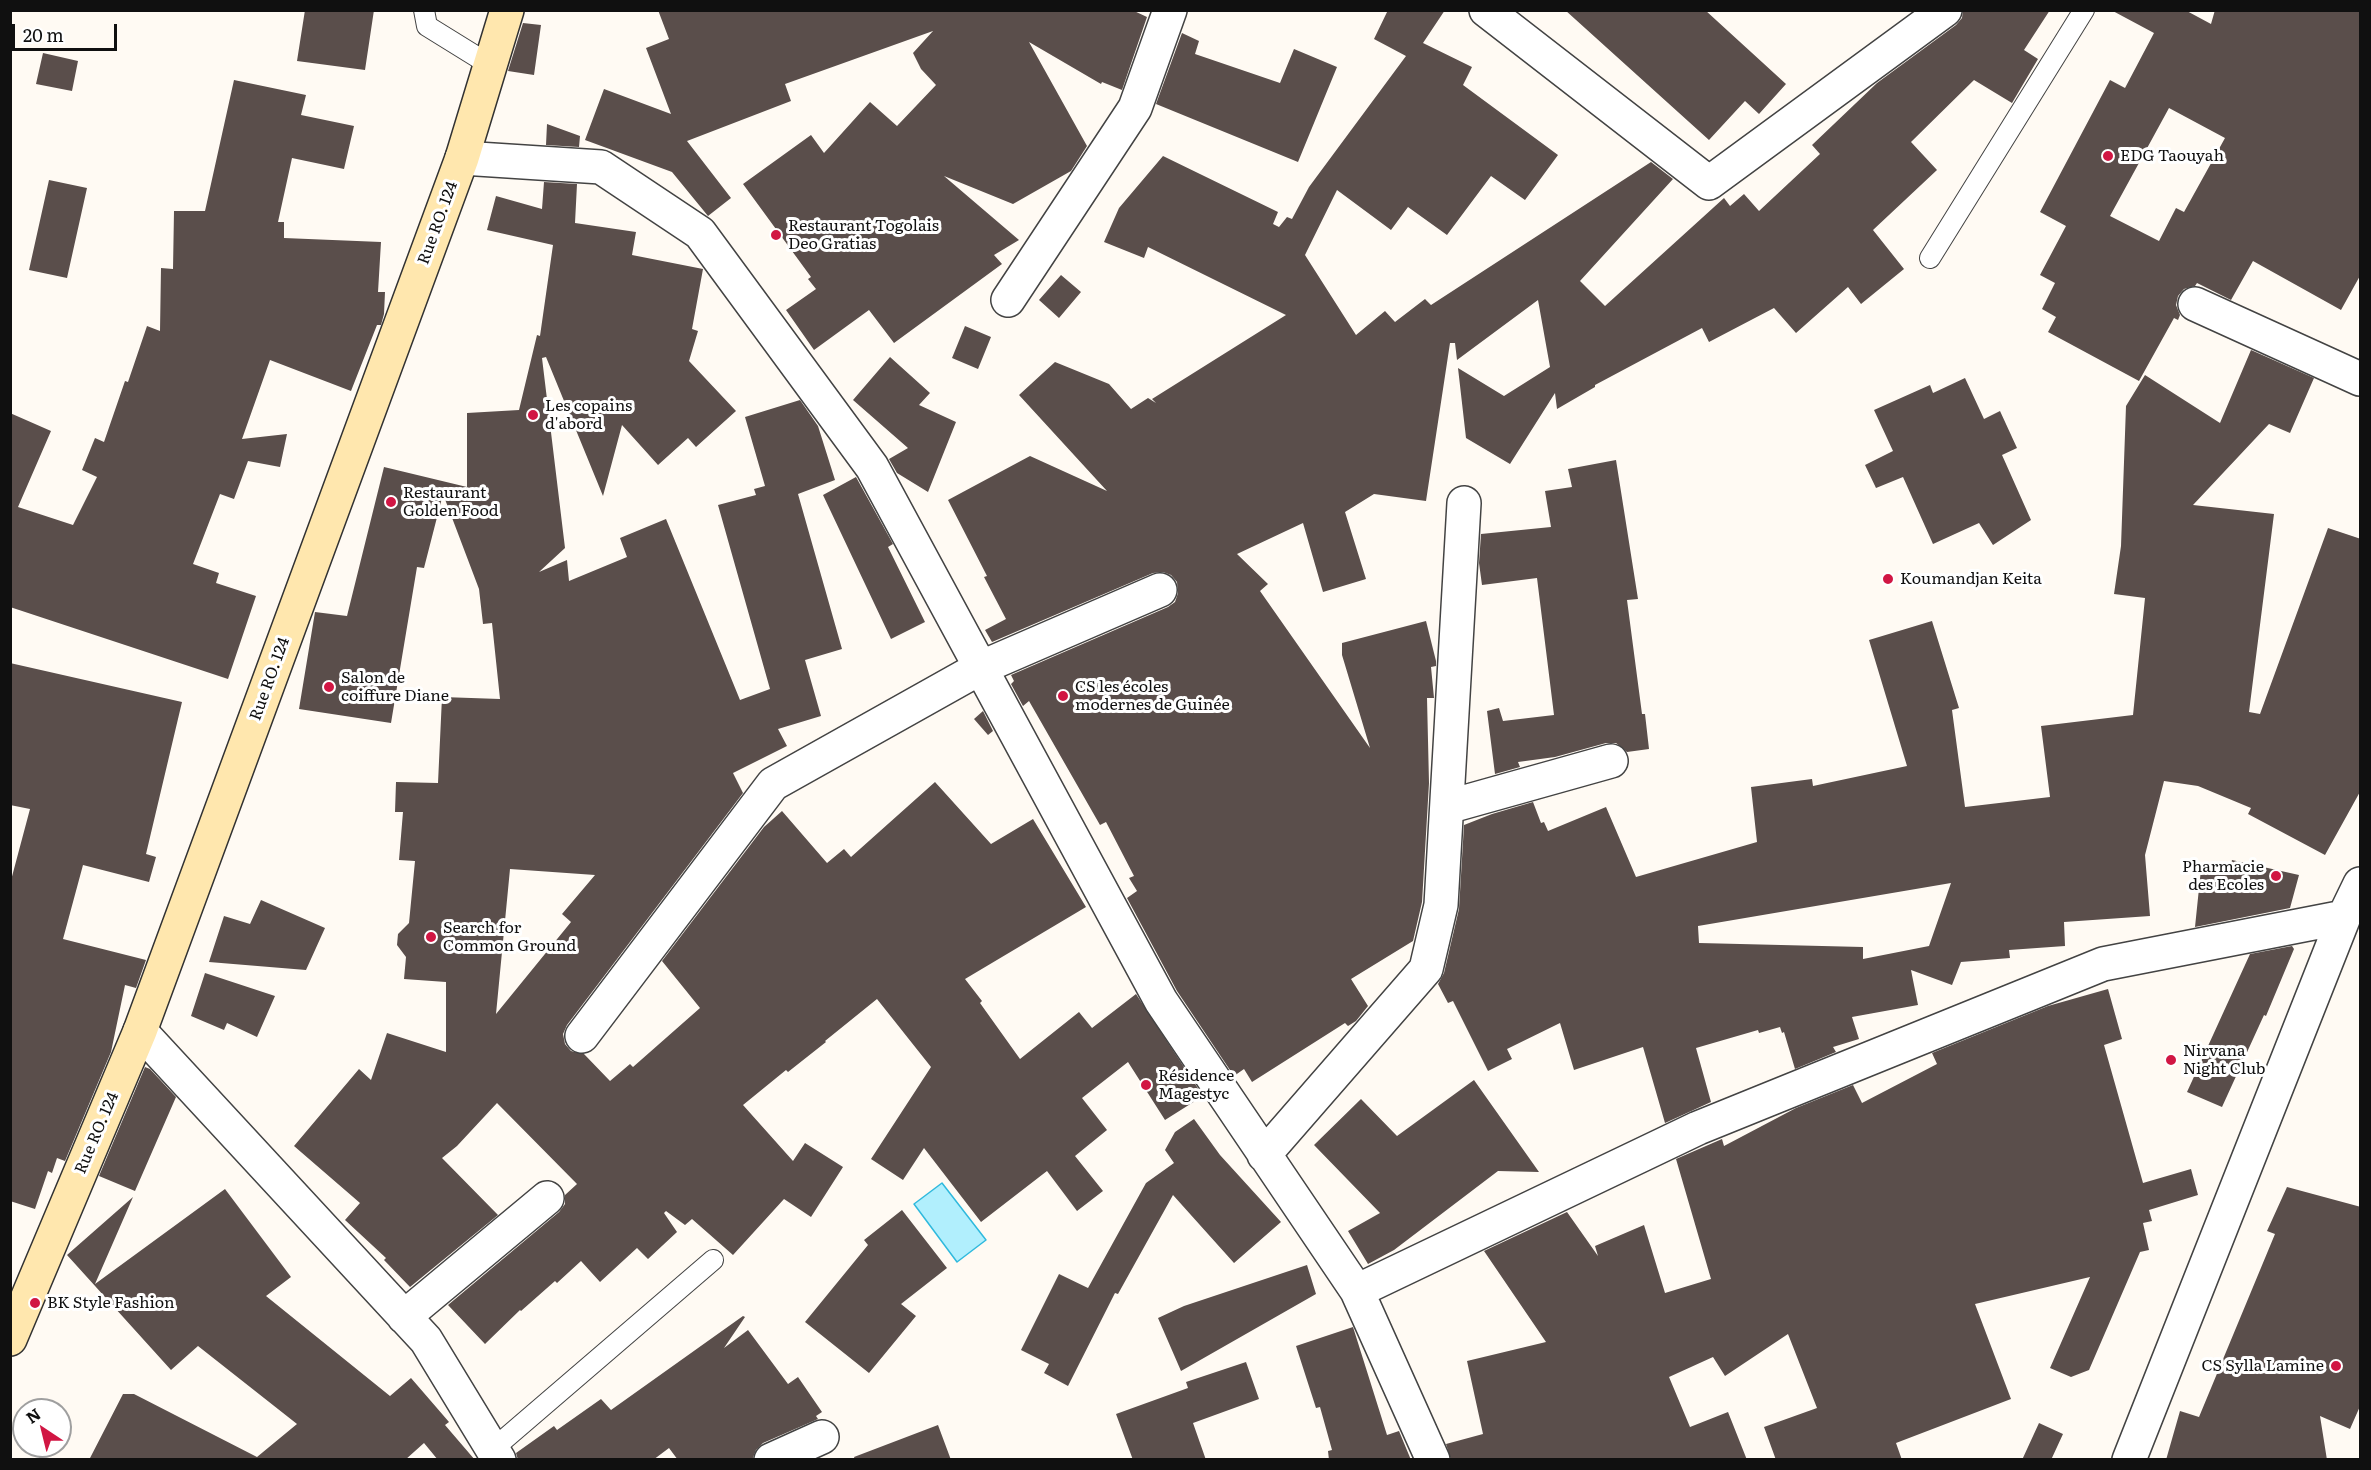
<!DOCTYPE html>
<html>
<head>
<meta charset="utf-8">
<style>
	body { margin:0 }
	#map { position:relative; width:2371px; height:1470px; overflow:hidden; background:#fffaf3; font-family:Literata,serif }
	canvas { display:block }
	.frame { position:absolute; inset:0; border:12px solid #101010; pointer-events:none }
	.north { position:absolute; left:12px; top:1398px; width:60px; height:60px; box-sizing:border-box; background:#fff; border:2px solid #9f9f9f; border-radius:50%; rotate:325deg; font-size:16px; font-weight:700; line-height:24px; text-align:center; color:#101010 }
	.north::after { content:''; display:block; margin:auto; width:21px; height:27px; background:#d11643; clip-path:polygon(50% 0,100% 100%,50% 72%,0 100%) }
	.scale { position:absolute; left:12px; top:24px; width:105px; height:27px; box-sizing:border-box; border:3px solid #101010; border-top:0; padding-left:8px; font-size:18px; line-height:21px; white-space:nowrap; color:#101010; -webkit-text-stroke:4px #fff; paint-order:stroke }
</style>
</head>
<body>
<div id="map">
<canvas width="2371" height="1470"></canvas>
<div class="frame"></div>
<div class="north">N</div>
<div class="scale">20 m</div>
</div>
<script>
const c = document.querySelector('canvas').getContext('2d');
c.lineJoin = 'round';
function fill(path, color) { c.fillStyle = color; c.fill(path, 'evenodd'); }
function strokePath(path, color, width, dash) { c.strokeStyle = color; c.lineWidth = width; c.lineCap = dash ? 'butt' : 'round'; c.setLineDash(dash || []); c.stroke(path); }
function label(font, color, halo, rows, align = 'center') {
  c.font = font + ' Literata,serif'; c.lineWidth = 6; c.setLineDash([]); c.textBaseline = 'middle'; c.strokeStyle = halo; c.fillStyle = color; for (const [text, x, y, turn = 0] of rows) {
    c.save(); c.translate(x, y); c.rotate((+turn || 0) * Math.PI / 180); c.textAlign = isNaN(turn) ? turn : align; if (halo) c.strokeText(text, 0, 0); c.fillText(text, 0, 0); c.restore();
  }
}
const water = new Path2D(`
	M942 1183 986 1240 957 1262 914 1204Z`);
fill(water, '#b1effd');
strokePath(water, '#2fb9dd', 1.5);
fill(new Path2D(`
	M305 10H374L365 70 297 61Z
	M658 10H1132L1147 17 1122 90 1102 82 1101 84 1029 42 1087 146 1071 171 1013 204 944 176 1019 240 994 255 1002 264 894 343 869 310 814 350 786 310 816 289 808 279 811 277 743 184 811 135 824 153 870 102 897 126 936 85 921 69 913 53 933 31 785 84 791 101 687 141 731 198 708 216 672 172 585 140 604 89 671 114 646 48 669 39Z
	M1388 10H1445L1423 43 1472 67 1463 85 1558 155 1525 200 1491 176 1447 235 1408 207 1391 230 1337 190 1305 255 1356 335 1385 311 1395 322 1425 299 1431 305 1651 162 1673 179 1580 281 1605 306 1724 198 1730 206 1744 194 1759 211 1820 154 1812 145 1877 83 1956 25 1962 18 1963 10H2050L2024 50 2038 59 2012 103 1974 80 1911 142 1937 170 1873 230 1904 269 1861 304 1848 287 1796 333 1774 308 1709 342 1702 328 1595 385V387L1557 409 1555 393 1510 464 1466 438 1458 368 1504 396 1550 367 1538 300 1457 360 1455 343H1450L1426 501 1374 494 1345 512 1366 579 1323 592 1303 523 1237 554 1268 584 1260 591 1370 748 1342 655V643L1426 621 1436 661V666L1431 667 1434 698H1427L1429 783 1422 902 1413 941 1351 979 1368 1006 1356 1021 1348 1026 1345 1023 1252 1082 1244 1069 1234 1076 1177 991 1127 898 1137 891 1129 878 1134 876 1106 822 1100 825 1029 701 1023 706 1011 684 1014 681 1011 675 1168 607 1175 602 1178 593 1177 582 1171 575 1163 572 1153 573 992 642 985 630 1006 619 984 577 987 576 948 500 1030 456 1107 491 1019 395 1055 362 1109 384 1131 409 1148 398 1156 403 1152 399 1286 315 1148 247 1144 258 1104 242 1119 208 1163 156 1278 212 1273 224 1279 227 1287 217 1292 219 1309 187 1406 56 1374 39Z
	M1565 10H1705L1786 84 1759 114 1745 101 1709 140Z
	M2111 10H2185L2211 24 2215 10H2361V274L2341 310 2253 261 2231 300 2197 283 2195 286 2184 289 2178 296 2176 305 2180 315 2178 320 2174 318 2139 381 2048 332 2056 317 2042 309 2055 283 2040 275 2066 226 2040 212 2110 80 2125 88 2154 33ZM2169 108 2225 138 2184 212 2176 208 2159 241 2110 216Z
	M523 23 541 25 534 75 508 71Z
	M1182 33 1199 41 1195 54 1280 83 1294 49 1337 67 1298 162 1156 104Z
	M43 53 78 61 72 91 36 84Z
	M234 80 306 95 301 115 354 126 344 169 292 158 278 222H284V238L381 242 378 292H385L384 314 381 325H377L351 391 270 360 242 439 287 434 280 467 248 461 234 499 220 494 193 564 219 573 216 583 256 596 228 679 10 607V413L51 431 18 507 73 525 97 477 82 470 95 438 104 442 125 381 128 382 147 326 160 331 161 268 173 269 174 211H205Z
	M547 124 580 136 579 147 546 145Z
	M49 180 87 188 67 278 29 270Z
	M544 182 577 184 575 223 636 232 632 255 703 269 692 329 698 331 689 361 736 411 696 447 688 438 658 465 622 425 603 496 546 357 542 358 565 548 539 572 567 560 569 581 627 557 620 538 666 519 740 700 770 689 718 505 756 495 754 489 765 486 745 417 800 400 818 426 835 480 798 494 842 649 805 660 821 716 778 729 787 746 733 773 743 793 567 1025 563 1034 565 1044 571 1051 584 1054 610 1081 630 1064 633 1067 700 1008 662 961 764 827 782 811 827 863 844 849 851 857 935 782 991 844 1033 819 1086 907 965 979 982 1001 980 1003 1020 1059 1079 1012 1092 1028 1136 994 1203 1096 1165 1120 1128 1062 1082 1098 1107 1130 1075 1156 1103 1191 1077 1211 1047 1171 981 1222 924 1148 903 1180 871 1159 931 1067 877 999 825 1041 826 1042 788 1072 786 1070 743 1105 793 1161 805 1143 843 1167 811 1217 784 1199 733 1255 692 1219 685 1225 666 1211 664 1213 677 1232 648 1259 637 1248 600 1282 581 1261 557 1283 555 1281 521 1311 520 1310 485 1344 448 1305 559 1212 565 1204V1195L577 1184 497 1103 457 1146 442 1158 498 1215 410 1287 384 1260 386 1258 345 1220 360 1203 294 1146 359 1069 371 1080 387 1033 446 1052V982L404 979 406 957 397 945 398 934 409 923 415 861 399 860 403 812H395L396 782 438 783 442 697 500 699 492 623 483 624 479 589 443 494 424 568 417 567 391 723 299 709 315 612 347 616 384 467 467 487V413L519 410 537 335 540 336 553 245 487 230 496 196 542 209ZM510 869 595 875 562 914 571 922 496 1014Z
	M1061 275 1081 292 1059 318 1039 300Z
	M965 326 991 337 978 369 952 358Z
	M2251 350 2314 378 2290 433 2269 424 2193 505 2274 514 2249 712 2260 714 2328 528 2361 539V790L2325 855 2248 814 2251 808 2198 786 2164 781 2145 855 2150 916 2064 922 2065 946 2009 950 2010 958 1961 962 1952 985 1911 970 1918 1005 1852 1017 1859 1039 1833 1047 1836 1052 1795 1069 1784 1032 1782 1033 1780 1027 1759 1033 1758 1030 1696 1048 1711 1102 1665 1123 1643 1047 1574 1070 1560 1023 1507 1049 1512 1059 1488 1071 1453 1001 1448 1003 1438 984 1444 973 1459 909 1464 825 1492 814 1533 802 1541 823 1544 822 1548 831 1606 807 1636 877 1757 842 1751 787 1812 779 1813 786 1907 766 1869 640 1932 621 1959 708 1952 710 1965 807 2050 797 2041 726 2133 715 2145 598 2114 594 2121 546 2126 406 2145 375 2220 423ZM1951 883 1929 946 1863 959V947L1699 943 1698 926Z
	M890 357 930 393 919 405 956 422 928 492 897 473 889 459 908 448 853 400Z
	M1965 378 1984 419 2000 411 2017 448 2002 455 2031 520 1993 545 1979 523 1933 544 1903 477 1876 488 1865 465 1893 451 1874 410 1930 385 1933 393Z
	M1616 460 1638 599 1627 600 1642 714H1645L1649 749 1627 752 1616 743H1606L1555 757 1518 762 1520 767 1495 774 1487 711 1499 708 1503 721 1554 715 1537 578 1482 585 1479 563 1481 534 1551 527 1545 491 1572 487 1568 469Z
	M856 477 893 544 888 547 925 622 891 639 823 495Z
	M10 663 182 702 146 854 156 857 149 882 83 865 63 939 146 960 136 988 125 985 111 1052 65 1161 57 1158 52 1173 48 1171 35 1209 10 1201V884L30 809 10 805Z
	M983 711 993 731 988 735 974 719Z
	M2232 860 2299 875 2290 908 2195 927 2201 869 2229 871Z
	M261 900 325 928 306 970 209 962 224 916 250 924Z
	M2292 946 2294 949 2266 1016 2264 1015 2222 1107 2187 1092 2250 954Z
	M205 973 275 996 257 1037 227 1023 224 1030 191 1016Z
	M2108 989 2122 1039 2104 1045 2143 1183 2191 1169 2198 1195 2149 1210 2152 1221 2143 1223 2149 1250 2140 1252 2089 1370 2071 1377 2050 1368 2090 1277 1975 1304 2011 1399 1896 1443 1902 1460H1776L1764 1427 1817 1408 1788 1334 1725 1376 1713 1357 1669 1377 1690 1427 1728 1412 1747 1460H1451L1446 1444 1483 1434 1467 1361 1546 1342 1484 1251 1567 1212 1598 1256 1595 1246 1644 1225 1665 1293 1711 1279 1676 1159 1722 1139 1724 1146 1796 1108 1853 1085 1862 1103 1937 1064 1932 1053 2048 1006Z
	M145 1067 150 1069 176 1097 135 1191 99 1176Z
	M1474 1080 1539 1172 1498 1171 1394 1250 1368 1264 1348 1231 1380 1213 1314 1145 1361 1099 1397 1136Z
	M1194 1119 1220 1155 1281 1222 1234 1263 1173 1195 1118 1294 1115 1293 1068 1386 1044 1373 1049 1364 1021 1350 1059 1274 1088 1288 1146 1183 1174 1163 1165 1150 1175 1132Z
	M2287 1187 2361 1207V1404L2350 1429 2320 1416 2327 1460H2166L2180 1411 2199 1417 2275 1234 2267 1231Z
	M225 1189 291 1277 266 1296 390 1396 411 1378 449 1422 445 1425 475 1460H438L424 1443 405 1460H89L123 1394H134L257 1457 297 1424 198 1346 171 1370 67 1255 133 1197 95 1284Z
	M902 1210 947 1268 901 1304 916 1316 869 1373 805 1322 868 1245 864 1240Z
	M1307 1265 1316 1294 1181 1371 1158 1318 1184 1306Z
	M743 1316 745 1317 724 1348 748 1330 788 1384 798 1377 822 1412 816 1416 818 1419 763 1443 756 1450 752 1460H678L669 1448 653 1460H518L516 1453 554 1426 557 1430 601 1399 611 1410Z
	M1353 1327 1387 1435 1399 1431 1411 1460H1329L1328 1451 1332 1450 1320 1407 1316 1408 1296 1346Z
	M1246 1362 1259 1399 1193 1423 1206 1460H1133L1116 1414 1188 1388 1186 1382Z
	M2039 1423 2063 1434 2051 1460H2022Z
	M938 1425 951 1460H855L854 1457Z`), '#5a4e4b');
const lane = new Path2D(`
	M424 10 427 26 490 65
	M1930 258 2084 10
	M493 1449 713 1260`);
const street = new Path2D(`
	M1486 10 1709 183 1945 10
	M462 158 601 167 700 233 872 467 1161 1001 1357 1291 1433 1460
	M1008 300 1135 108 1170 10
	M2195 304 2360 379
	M1447 807 1611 761
	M140 1031 426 1340 499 1460
	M582 1036 773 784 980 668 1160 590
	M1264 1155 1426 969 1441 905 1464 503
	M1357 1291 1698 1128 2103 964 2344 917
	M404 1317 547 1198
	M771 1460 822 1437
	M2129 1460 2344 917 2360 884`);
const secondary = new Path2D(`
	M10 1339 140 1031 462 158 507 10`);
strokePath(lane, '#434343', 22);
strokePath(street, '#434343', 36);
strokePath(secondary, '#323232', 36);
strokePath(lane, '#fff', 20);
strokePath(street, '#fff', 33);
strokePath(secondary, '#ffe7ae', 33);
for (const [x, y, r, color] of [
	[2108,156,6,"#d11643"],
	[776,235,6,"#d11643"],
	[533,415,6,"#d11643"],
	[391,502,6,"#d11643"],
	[1888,579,6,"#d11643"],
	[329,687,6,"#d11643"],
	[1063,696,6,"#d11643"],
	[2276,876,6,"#d11643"],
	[431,937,6,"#d11643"],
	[2171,1060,6,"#d11643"],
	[1146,1085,6,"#d11643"],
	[35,1303,6,"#d11643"],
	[2336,1366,6,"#d11643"]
]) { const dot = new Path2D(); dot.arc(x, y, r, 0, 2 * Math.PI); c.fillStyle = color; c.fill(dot); strokePath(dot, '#fff', 2); }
label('16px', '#101010', '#fff', [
	["EDG Taouyah",2120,156],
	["Restaurant Togolais",788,226],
	["Deo Gratias",788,244],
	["Les copains",545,406],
	["d'abord",545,424],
	["Restaurant",403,493],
	["Golden Food",403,511],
	["Koumandjan Keita",1900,579],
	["Salon de",341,678],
	["coiffure Diane",341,696],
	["CS les écoles",1075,687],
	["modernes de Guinée",1075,705],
	["Pharmacie",2264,867,"right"],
	["des Ecoles",2264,885,"right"],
	["Search for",443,928],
	["Common Ground",443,946],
	["Nirvana",2183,1051],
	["Night Club",2183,1069],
	["Résidence",1158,1076],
	["Magestyc",1158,1094],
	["BK Style Fashion",47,1303],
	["CS Sylla Lamine",2324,1366,"right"]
], 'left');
label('16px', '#101010', '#fff', [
	["Rue RO. 124",438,223,-70],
	["Rue RO. 124",270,679,-70],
	["Rue RO. 124",97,1133,-67]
]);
</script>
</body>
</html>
